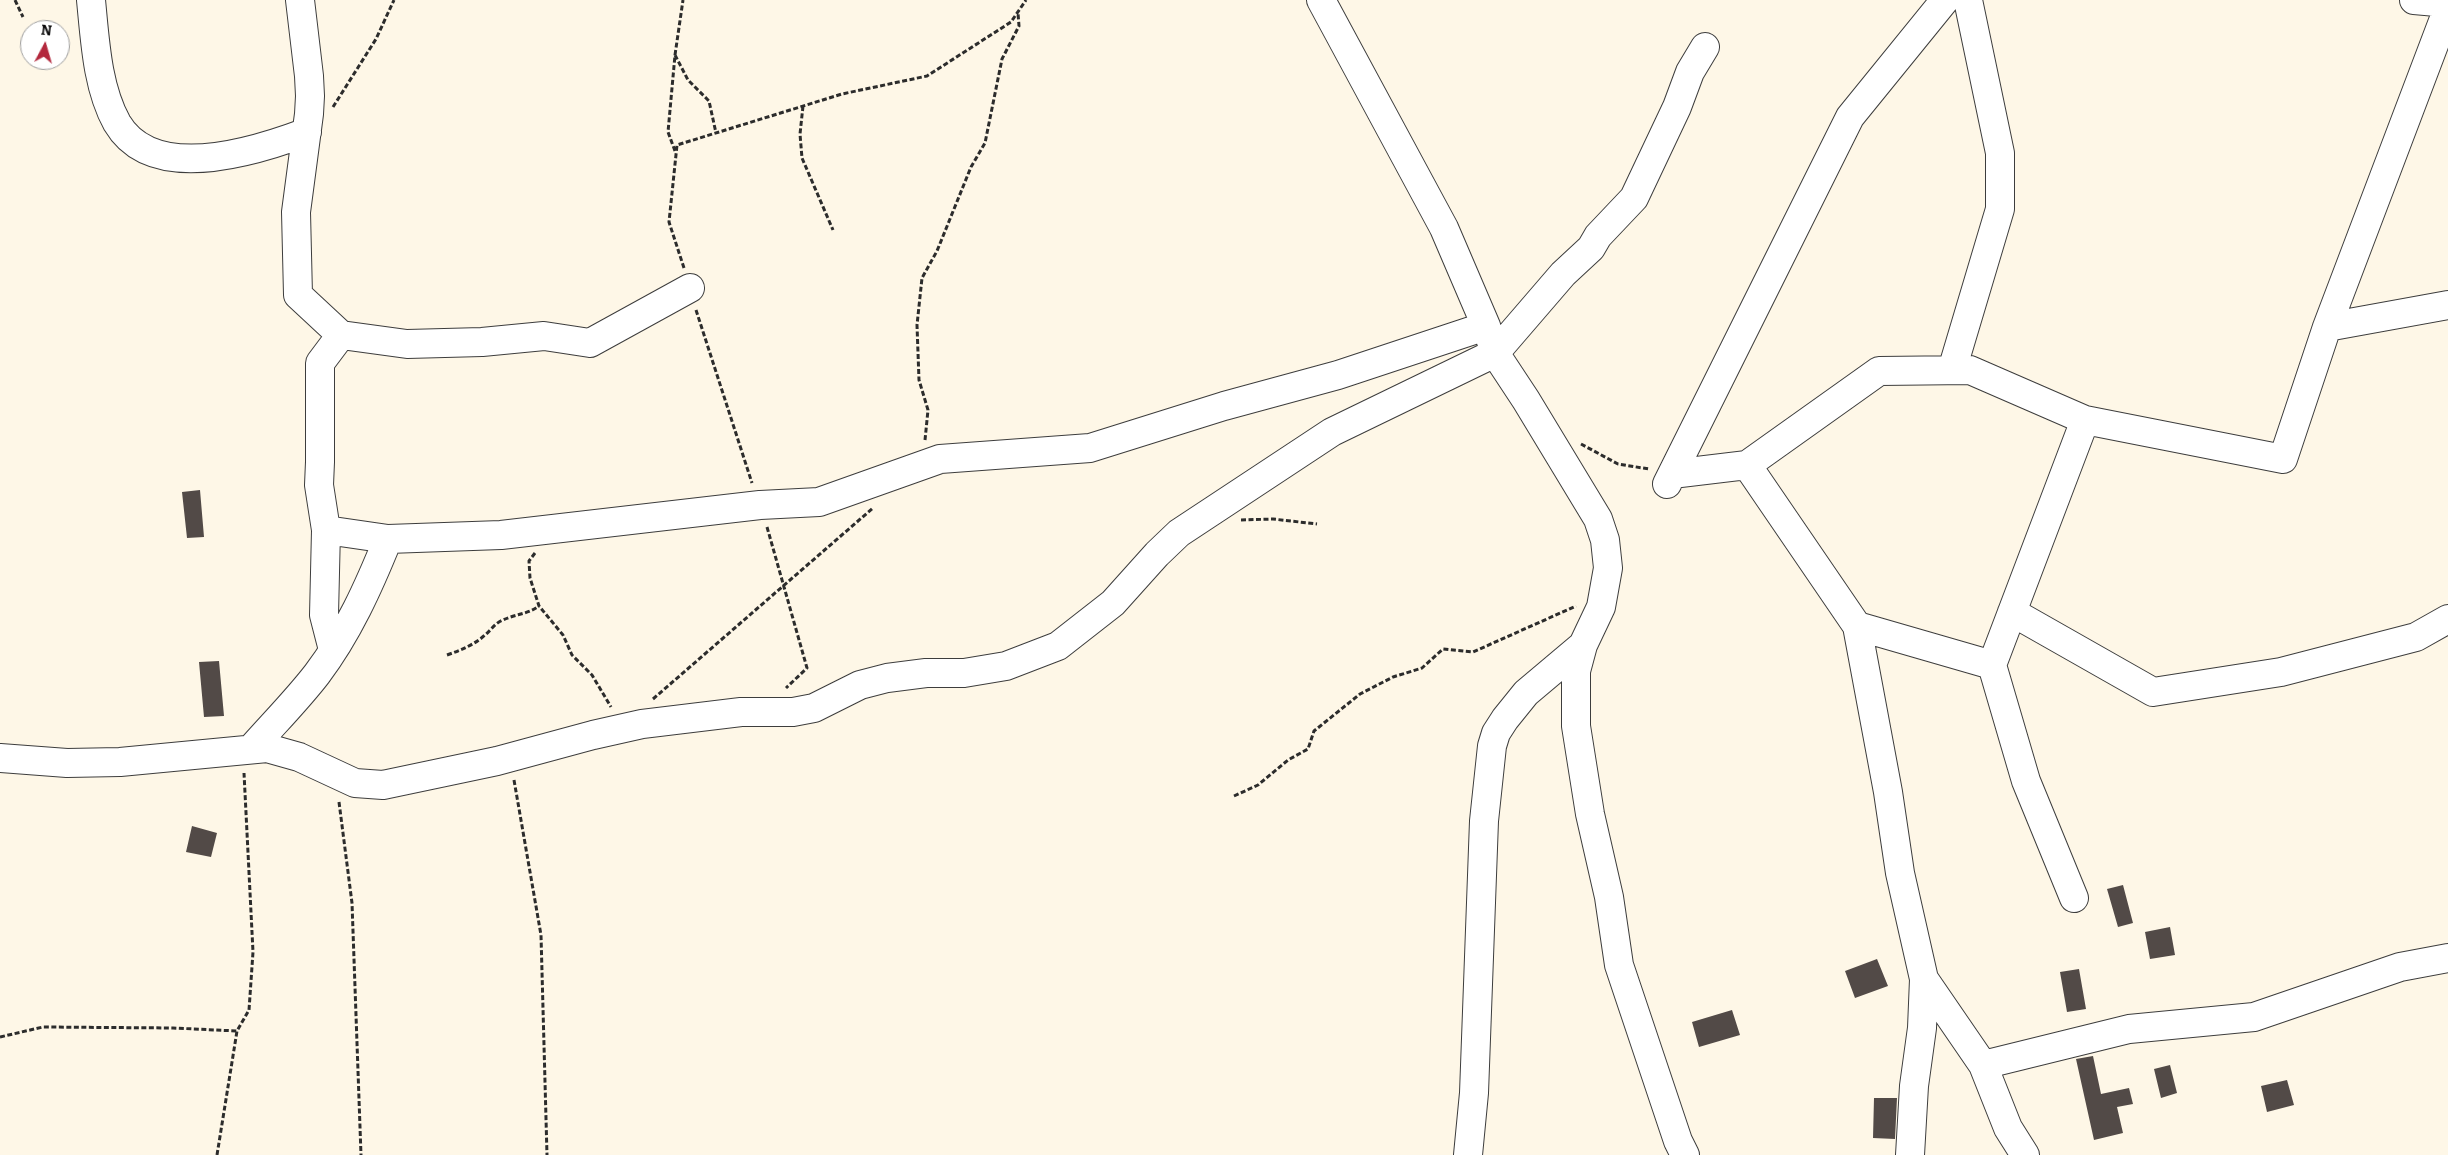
<!DOCTYPE html>
<html>
<head>
<meta charset="utf-8">
<style>
	body { margin:0 }
	#map { position:relative; width:2448px; height:1155px; overflow:hidden; background:#fef7e7; font-family:Bitter,serif }
	canvas { display:block }
	.north { position:absolute; left:20px; top:20px; width:50px; height:50px; box-sizing:border-box; background:#fff; border:1px solid #9d9d9d; border-radius:50%; rotate:6deg; font-size:14px; font-weight:700; line-height:20px; text-align:center; color:#0a0a0a }
	.north::after { content:''; display:block; margin:auto; width:18px; height:22px; background:#b3283d; clip-path:polygon(50% 0,100% 100%,50% 72%,0 100%) }
</style>
</head>
<body>
<div id="map">
<canvas width="2448" height="1155"></canvas>
<div class="north">N</div>
</div>
<script>
const c = document.querySelector('canvas').getContext('2d');
c.lineJoin = 'round';
function fill(path, color) { c.fillStyle = color; c.fill(path, 'evenodd'); }
function strokePath(path, color, width, dash) { c.strokeStyle = color; c.lineWidth = width; c.lineCap = dash ? 'butt' : 'round'; c.setLineDash(dash || []); c.stroke(path); }
fill(new Path2D(`
	M200 490 204 537 187 538 182 492Z
	M219 661 224 716 204 717 199 662Z
	M192 826 217 833 211 857 186 852Z
	M2123 885 2133 923 2118 927 2107 889Z
	M2170 927 2175 955 2150 959 2145 932Z
	M1877 959 1888 986 1855 998 1845 971Z
	M2079 969 2086 1009 2067 1012 2060 972Z
	M1732 1010 1740 1035 1699 1047 1692 1022Z
	M2093 1056 2101 1094 2129 1088 2133 1104 2117 1107 2123 1133 2094 1140 2076 1059Z
	M2170 1065 2177 1093 2161 1098 2154 1069Z
	M2287 1080 2294 1105 2267 1112 2261 1086Z
	M1874 1098H1897L1895 1139 1873 1138Z`), '#524a47');
const minor = new Path2D(`
	M91 0C95 40 97 87 117 123 153 184 254 152 307 132
	M300 0 309 76 310 96 309 114 296 212 298 295 341 335 407 344 482 342 544 336 590 343 690 288
	M1321 0 1444 228 1486 326 1495 353 1526 400 1598 519 1605 540 1608 568 1601 607 1583 645 1576 671V726L1590 814 1609 897 1619 965 1678 1141 1685 1155
	M2414 0 2448 3
	M2327 327 2448 305
	M1952 370 2000 209V153L1968 0
	M1747 465 1857 626 1888 792 1900 873 1924 979 1922 1028 1914 1086 1910 1155
	M1672 474 1747 465 1879 371 1970 370 2085 420 2283 459 2327 327 2448 8
	M1667 484 1850 117 1945 0
	M326 530 388 539 501 535 760 505 819 502 940 459 1090 448 1224 406 1338 375 1486 326
	M2012 612 2153 692 2281 672 2416 637 2448 619
	M1857 626 1992 665
	M333 650 324 615 326 530 319 485 320 462V363L341 335
	M251 749C273 724 297 700 317 674 348 633 369 586 388 539
	M0 758 67 763 120 762 267 748 299 757 355 783 383 785 497 761 593 735 642 724 741 712H793L814 708 860 685 887 678 926 673H964L1006 666 1058 646 1113 603 1157 554 1179 533 1332 432 1495 353 1563 274 1591 248 1598 236 1634 198 1677 107 1690 72 1705 47
	M2074 898 2026 781 1992 665 2085 420
	M1924 979 1983 1065 2008 1128 2025 1155
	M1983 1065 2129 1029 2254 1017 2400 967 2448 958
	M1468 1155 1474 1093 1484 821 1492 746 1496 733 1505 719 1526 693 1583 645`);
strokePath(minor, '#3d3d3d', 30);
strokePath(new Path2D(`
	M15 0 23 17
	M675 55 683 0
	M803 106 800 134 802 158 833 230
	M333 107 376 39 394 0
	M675 151 668 132 675 55 688 80 709 101 716 133
	M684 268 669 222 677 145 842 94 927 76 1011 22 1026 0
	M696 310 752 483
	M925 440 928 410 919 380 917 325 922 278 937 251 971 167 985 143 1002 59 1019 26 1018 13
	M1581 444 1618 464 1649 469
	M1241 520 1273 519 1317 524
	M767 527 807 668 786 688
	M535 553 529 561 530 578 539 606 563 635 572 655 592 675 611 707
	M447 655C461 650 474 645 485 635 490 631 494 625 499 622 513 614 527 615 539 606
	M653 699 873 508
	M514 780 541 935 547 1155
	M1234 796 1258 785 1288 760 1308 749 1314 731 1360 694 1393 677 1422 668 1443 649 1473 652 1576 606
	M339 802 352 903 361 1155
	M0 1037 43 1027 173 1028 237 1031
	M217 1155 237 1031 249 1010 253 952 244 773`), '#2c2c2c', 3, [5, 2.5]);
strokePath(minor, '#fff', 28);
</script>
</body>
</html>
